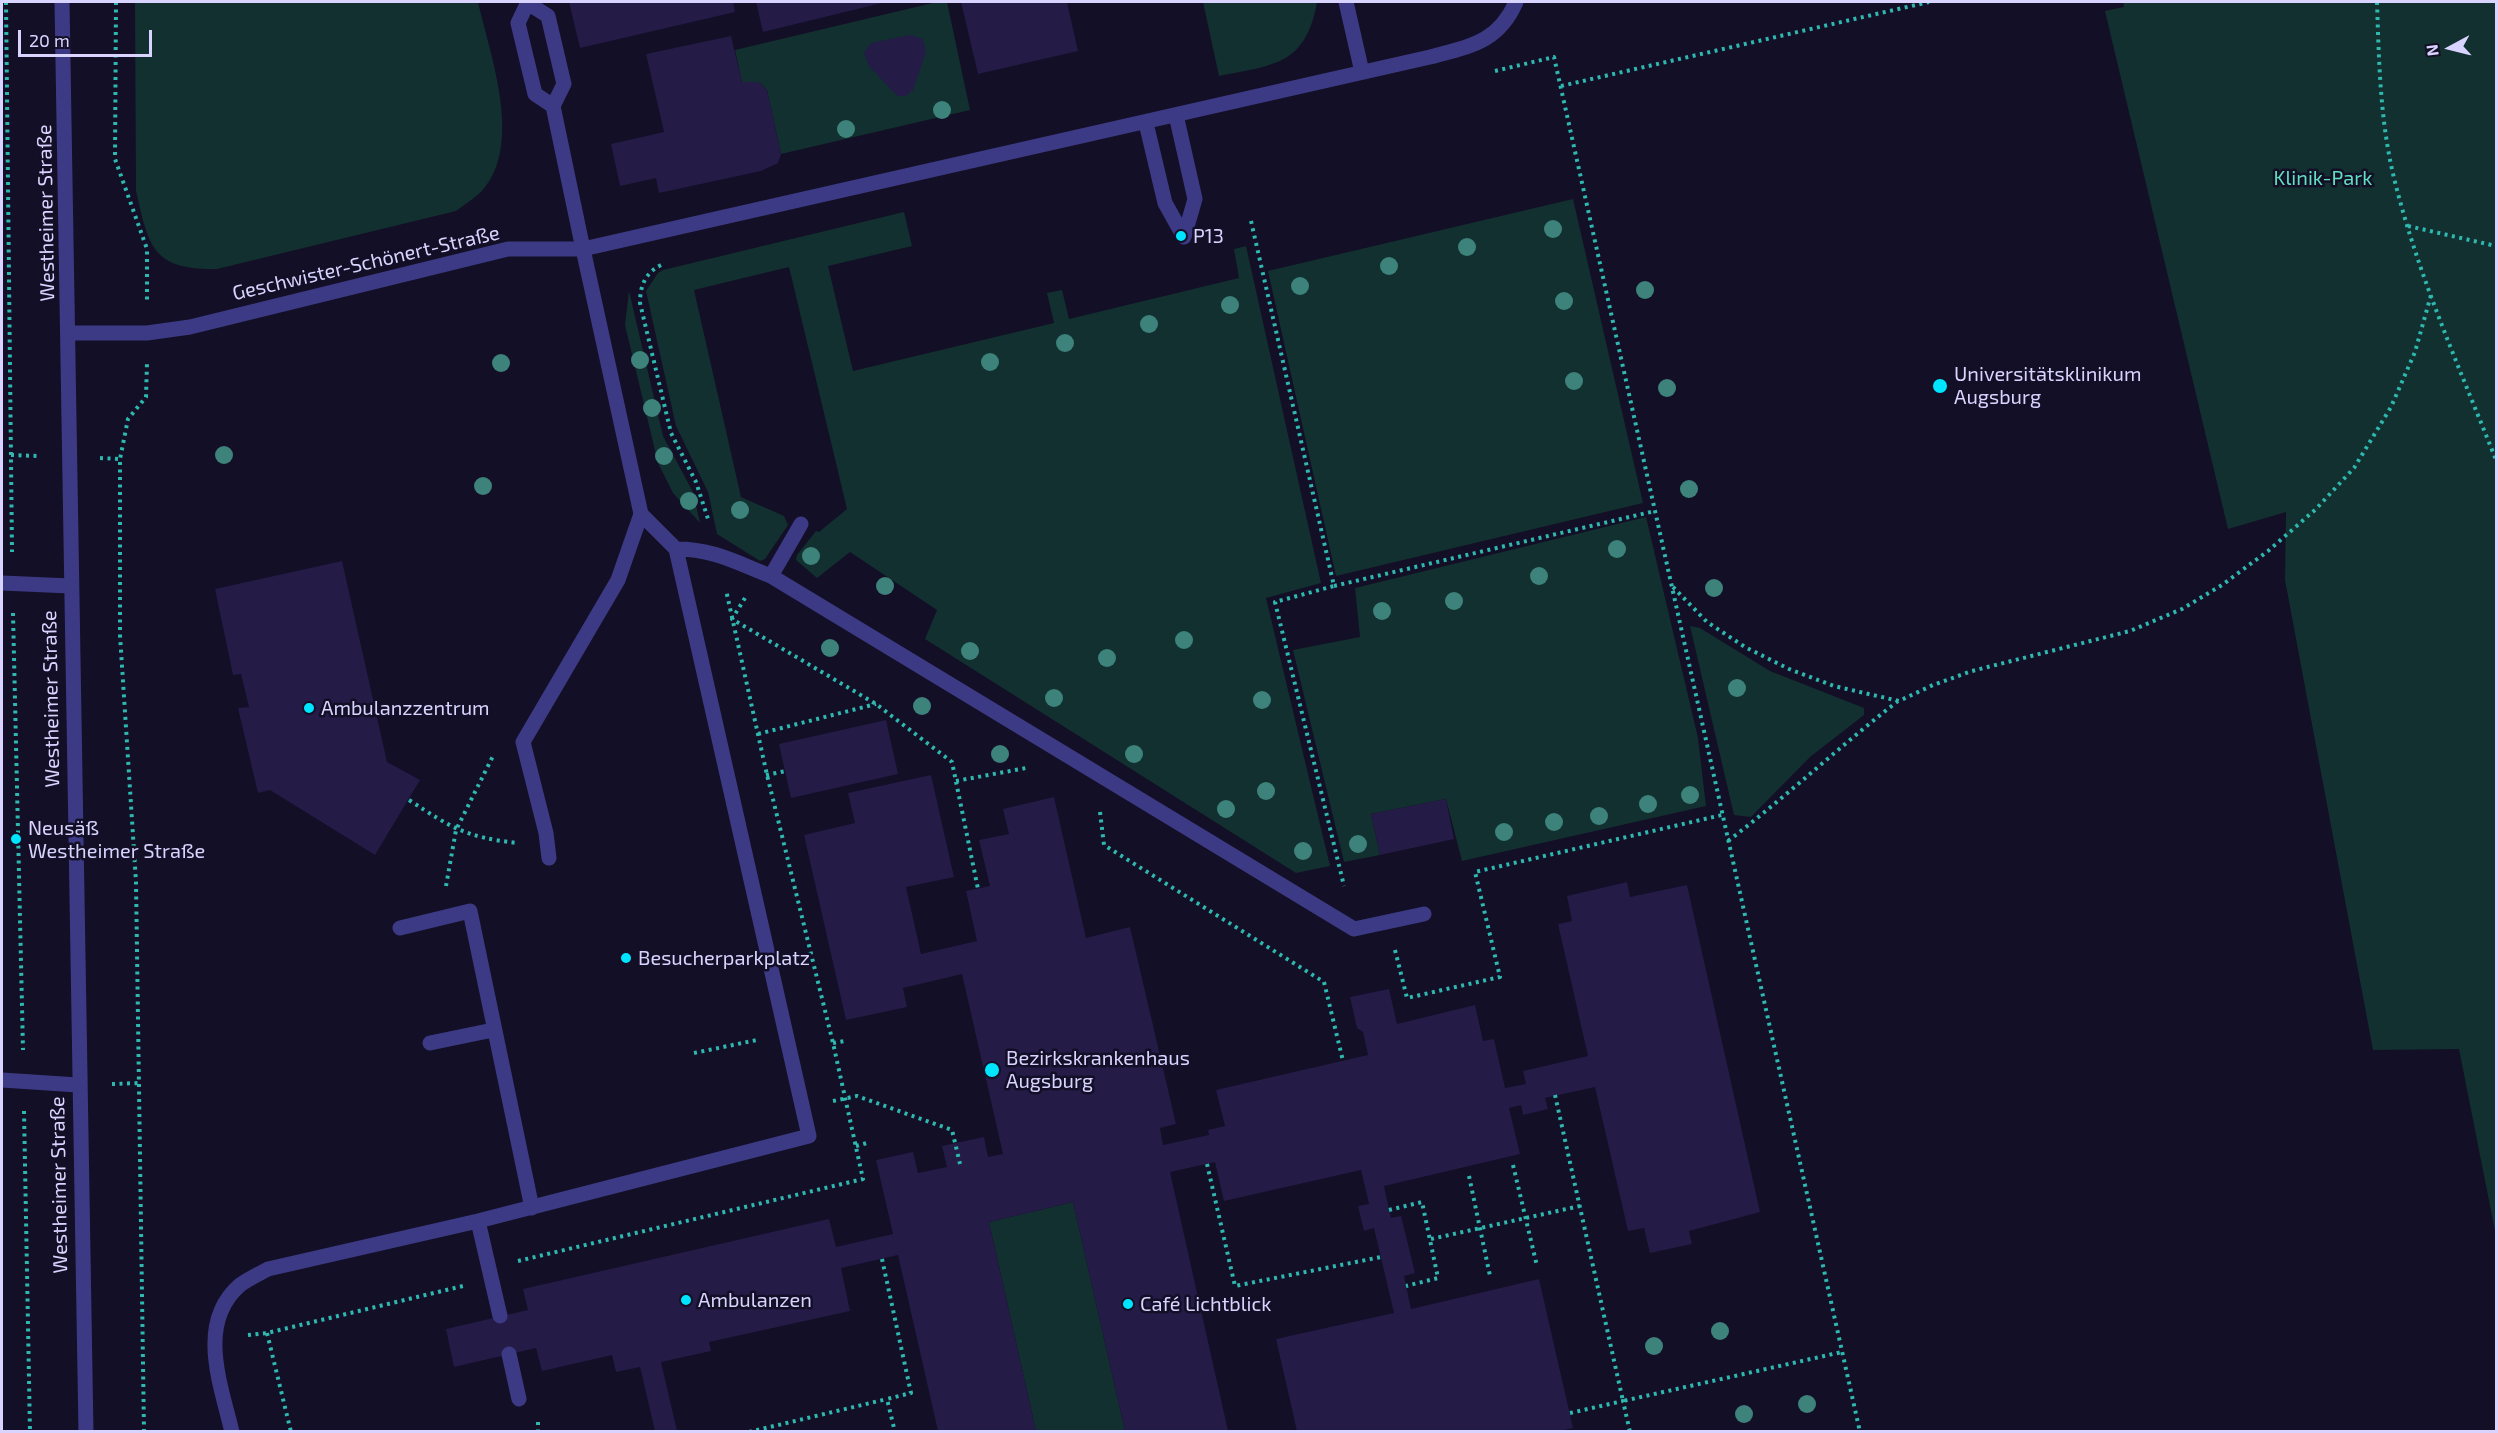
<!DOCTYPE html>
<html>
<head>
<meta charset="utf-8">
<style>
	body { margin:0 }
	#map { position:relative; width:2498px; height:1433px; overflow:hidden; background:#130f26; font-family:"Exo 2",sans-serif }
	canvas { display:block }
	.frame { position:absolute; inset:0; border:3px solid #d9d4ff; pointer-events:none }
	.north { position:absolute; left:2420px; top:18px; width:60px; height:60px; -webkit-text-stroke:4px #130f26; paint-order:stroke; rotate:263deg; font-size:16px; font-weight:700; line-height:24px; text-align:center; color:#d9d4ff }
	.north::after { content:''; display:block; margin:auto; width:21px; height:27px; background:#d9d4ff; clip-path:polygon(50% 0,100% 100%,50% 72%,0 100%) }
	.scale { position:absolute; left:18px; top:30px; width:134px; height:27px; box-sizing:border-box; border:3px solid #d9d4ff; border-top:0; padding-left:8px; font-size:18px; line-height:21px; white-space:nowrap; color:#d9d4ff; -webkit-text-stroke:4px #130f26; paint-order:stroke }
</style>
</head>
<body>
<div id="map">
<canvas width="2498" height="1433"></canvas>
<div class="frame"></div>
<div class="north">N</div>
<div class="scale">20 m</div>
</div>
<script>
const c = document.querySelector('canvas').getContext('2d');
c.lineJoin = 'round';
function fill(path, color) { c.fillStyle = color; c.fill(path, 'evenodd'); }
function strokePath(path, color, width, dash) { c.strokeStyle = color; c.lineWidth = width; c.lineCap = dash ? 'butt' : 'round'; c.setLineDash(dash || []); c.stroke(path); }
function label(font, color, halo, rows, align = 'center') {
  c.font = font + ' "Exo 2",sans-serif'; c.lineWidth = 5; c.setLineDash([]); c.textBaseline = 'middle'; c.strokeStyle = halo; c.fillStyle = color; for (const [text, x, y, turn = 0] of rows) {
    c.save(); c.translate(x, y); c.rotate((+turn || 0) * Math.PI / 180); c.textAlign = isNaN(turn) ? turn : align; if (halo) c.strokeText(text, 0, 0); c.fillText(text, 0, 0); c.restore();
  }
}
fill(new Path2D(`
	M135 2H478C490 55 524 144 482 191 475 198 465 204 456 211L217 269C153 270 149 248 136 191Z
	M937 2H947L970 110 781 154 767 90 759 82H742L735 50Z
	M1203 2H1317C1306 65 1274 65 1219 76Z
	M2123 2H2496V1236L2459 1049 2373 1050 2285 580 2286 512 2228 529 2105 11 2124 7Z
	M1573 199 1643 503 1336 576 1268 271Z
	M904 212 912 246 828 266 853 371 1054 323 1047 293 1062 290 1069 319 1239 278 1234 249 1246 246 1321 583 1266 598 1330 866 1296 873 925 639 937 610 850 552 817 578 796 560 797 555 816 531 819 532 847 509 789 267 694 290 741 497 784 516 788 525 765 559 760 561 717 534 708 492 676 426 646 291 658 273 663 270Z
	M629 291 663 436 693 492 700 523 673 493 658 463 625 325Z
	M1646 517 1698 738 1706 806 1462 861 1446 799 1371 814 1380 855 1344 862 1293 650 1360 637 1355 588Z
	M1690 626 1700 628 1770 671 1864 708V715L1810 757 1751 817 1734 815Z
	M1073 1202 1125 1431H1036L989 1222Z`), '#12302f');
fill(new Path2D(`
	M569 2H733L735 12 580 48Z
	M756 2H886L763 32Z
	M961 2H1067L1078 51 978 74Z
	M910 35 923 39 926 52 913 90 906 96H897L869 66 864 53 871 43Z
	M731 36 742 82H759L767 90 781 154 778 163 761 171 659 193 656 178 620 186 611 144 664 132 646 54Z
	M342 561 387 762 420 780 375 855 270 790 258 793 238 708 249 707 241 674 233 675 215 589Z
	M886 720 898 774 791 798 779 744Z
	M931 775 954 877 906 887 921 954 977 941 966 891 990 886 979 840 1009 834 1003 809 1054 797 1086 938 1130 927 1176 1124 1160 1128 1163 1145 1209 1135 1208 1130 1225 1126 1216 1090 1368 1055 1363 1032 1357 1028 1350 997 1389 989 1397 1024 1475 1005 1483 1041 1494 1039 1505 1088 1526 1084 1523 1071 1588 1056 1558 924 1572 921 1567 896 1627 882 1630 897 1687 885 1760 1212 1689 1231 1692 1244 1650 1253 1644 1228 1628 1231 1595 1087 1545 1098 1548 1109 1523 1115 1521 1105 1509 1108 1520 1154 1384 1186 1391 1218 1401 1216 1415 1273 1404 1276 1411 1309 1539 1279 1573 1428 1559 1431H1297L1276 1339 1394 1313 1374 1228 1364 1231 1358 1206 1369 1204 1361 1170 1224 1201 1215 1162 1170 1172 1228 1431H1125L1073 1202 989 1222 1036 1431H938L898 1255 841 1268 850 1311 709 1342 711 1351 661 1362 677 1431H655L640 1367 616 1372 612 1355 542 1371 536 1348 454 1367 446 1329 528 1310 523 1289 829 1219 836 1247 893 1234 876 1160 913 1152 918 1173 947 1167 942 1146 984 1137 988 1157 1003 1154 962 974 903 988 907 1007 846 1020 804 835 855 823 848 793Z
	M1446 799 1454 839 1380 855 1371 814Z`), '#241b47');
strokePath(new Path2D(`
	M6 2 12 552
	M116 2 115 159 147 249V301
	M2377 2C2379 62 2380 123 2395 182 2419 278 2460 369 2496 460
	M1495 71 1554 57 1860 1432
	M1561 86 1929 2
	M1251 221 1334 586 1275 602 1344 886
	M2408 226 2496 246
	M661 265C645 273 640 286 640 303L671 433 696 482 709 522
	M11 455 38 456
	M100 458 120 459
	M1334 586 1655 511
	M1673 587 1707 622 1745 647 1789 669 1834 686 1899 701 1933 685 1972 671 2130 631 2182 609 2222 585 2268 551 2316 509 2354 468 2391 407 2415 352 2431 295
	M745 598 732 619 876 704 952 762 978 889
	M13 613 23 1050
	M758 734 876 704
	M766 775 786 771
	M956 781 1026 768
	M409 800C452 828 465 837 517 843
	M1100 812 1104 845 1324 982 1343 1061
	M1728 841C1787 796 1840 746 1898 701
	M446 886 456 830 493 756
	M1395 950 1407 998 1500 977 1475 872 1722 815
	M833 1043 845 1041
	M694 1053 757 1040
	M112 1084 140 1083
	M1555 1095 1623 1401 1842 1352
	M833 1101 857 1096 952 1130 960 1164
	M24 1111 30 1432
	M856 1146 867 1143
	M1207 1164 1235 1286 1381 1257
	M1513 1165 1537 1266
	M1469 1176 1490 1276
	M1389 1210 1422 1202 1438 1278 1406 1286
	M1431 1239 1580 1206
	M882 1259 911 1393 887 1399 895 1432
	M518 1261 863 1179 833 1043 767 775 726 590
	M267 1333 291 1432
	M248 1335 267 1333 463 1286
	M1570 1413 1623 1401 1630 1432
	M538 1422V1432
	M144 1432 136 882 120 635V459L128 419 146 397 147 363
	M749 1432 887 1399`), '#2fb8b0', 4, [3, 4.5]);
strokePath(new Path2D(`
	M528 2 518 23 535 94 553 106
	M1346 2 1362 72
	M529 4 548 16 564 84 553 106 583 249 1430 57C1470 46 1498 43 1516 2
	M1176 115 1195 199 1184 237
	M1146 123 1165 203 1184 237
	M676 549C714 549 737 563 771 576L1354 929 1424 914
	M771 576 801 524
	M400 928 470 911 532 1208
	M430 1043 493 1030
	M478 1221 500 1316
	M509 1354 519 1399
	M232 1432C221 1385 196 1323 240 1285 248 1279 259 1274 268 1269L478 1221 809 1136 676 549 641 514 618 580 523 742 546 833 549 858`), '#3d3a85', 15);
strokePath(new Path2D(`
	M69 333H147L190 327 508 249H583L641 514
	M2 583 70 586
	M2 1080 78 1085`), '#3d3a85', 15);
strokePath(new Path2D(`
	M62 2 86 1432`), '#3d3a85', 15);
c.fillStyle = '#3d827b';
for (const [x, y] of [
	[942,110],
	[846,129],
	[1553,229],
	[1467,247],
	[1389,266],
	[1300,286],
	[1645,290],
	[1564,301],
	[1230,305],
	[1149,324],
	[1065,343],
	[640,360],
	[990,362],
	[501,363],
	[1574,381],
	[1667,388],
	[652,408],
	[224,455],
	[664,456],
	[483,486],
	[1689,489],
	[689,501],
	[740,510],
	[1617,549],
	[811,556],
	[1539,576],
	[885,586],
	[1714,588],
	[1454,601],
	[1382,611],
	[1184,640],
	[830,648],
	[970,651],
	[1107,658],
	[1737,688],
	[1054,698],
	[1262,700],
	[922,706],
	[1000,754],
	[1134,754],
	[1266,791],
	[1690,795],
	[1648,804],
	[1226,809],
	[1599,816],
	[1554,822],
	[1504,832],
	[1358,844],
	[1303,851],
	[1720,1331],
	[1654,1346],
	[1807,1404],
	[1744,1414]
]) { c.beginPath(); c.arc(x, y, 9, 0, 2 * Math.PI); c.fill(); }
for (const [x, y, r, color] of [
	[1181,236,6,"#00e5ff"],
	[1940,386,8,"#00e5ff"],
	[309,708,6,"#00e5ff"],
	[16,839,6,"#00e5ff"],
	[626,958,6,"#00e5ff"],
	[992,1070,8,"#00e5ff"],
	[686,1300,6,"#00e5ff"],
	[1128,1304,6,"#00e5ff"]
]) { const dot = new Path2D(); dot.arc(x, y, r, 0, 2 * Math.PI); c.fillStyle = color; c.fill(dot); strokePath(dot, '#130f26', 2); }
label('20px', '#5fe0c0', '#130f26', [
	["Klinik-Park",2323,178]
]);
label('20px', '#d9d4ff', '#130f26', [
	["Westheimer Straße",46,213,-91],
	["Geschwister-Schönert-Straße",366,263,-13],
	["Westheimer Straße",51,699,-91],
	["Westheimer Straße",59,1185,-91]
]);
label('20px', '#d9d4ff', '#130f26', [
	["P13",1193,236],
	["Universitätsklinikum",1954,374],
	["Augsburg",1954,397],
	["Ambulanzzentrum",321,708],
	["Neusäß",28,828],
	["Westheimer Straße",28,851],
	["Besucherparkplatz",638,958],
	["Bezirkskrankenhaus",1006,1058],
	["Augsburg",1006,1081],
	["Ambulanzen",698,1300],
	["Café Lichtblick",1140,1304]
], 'left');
</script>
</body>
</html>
